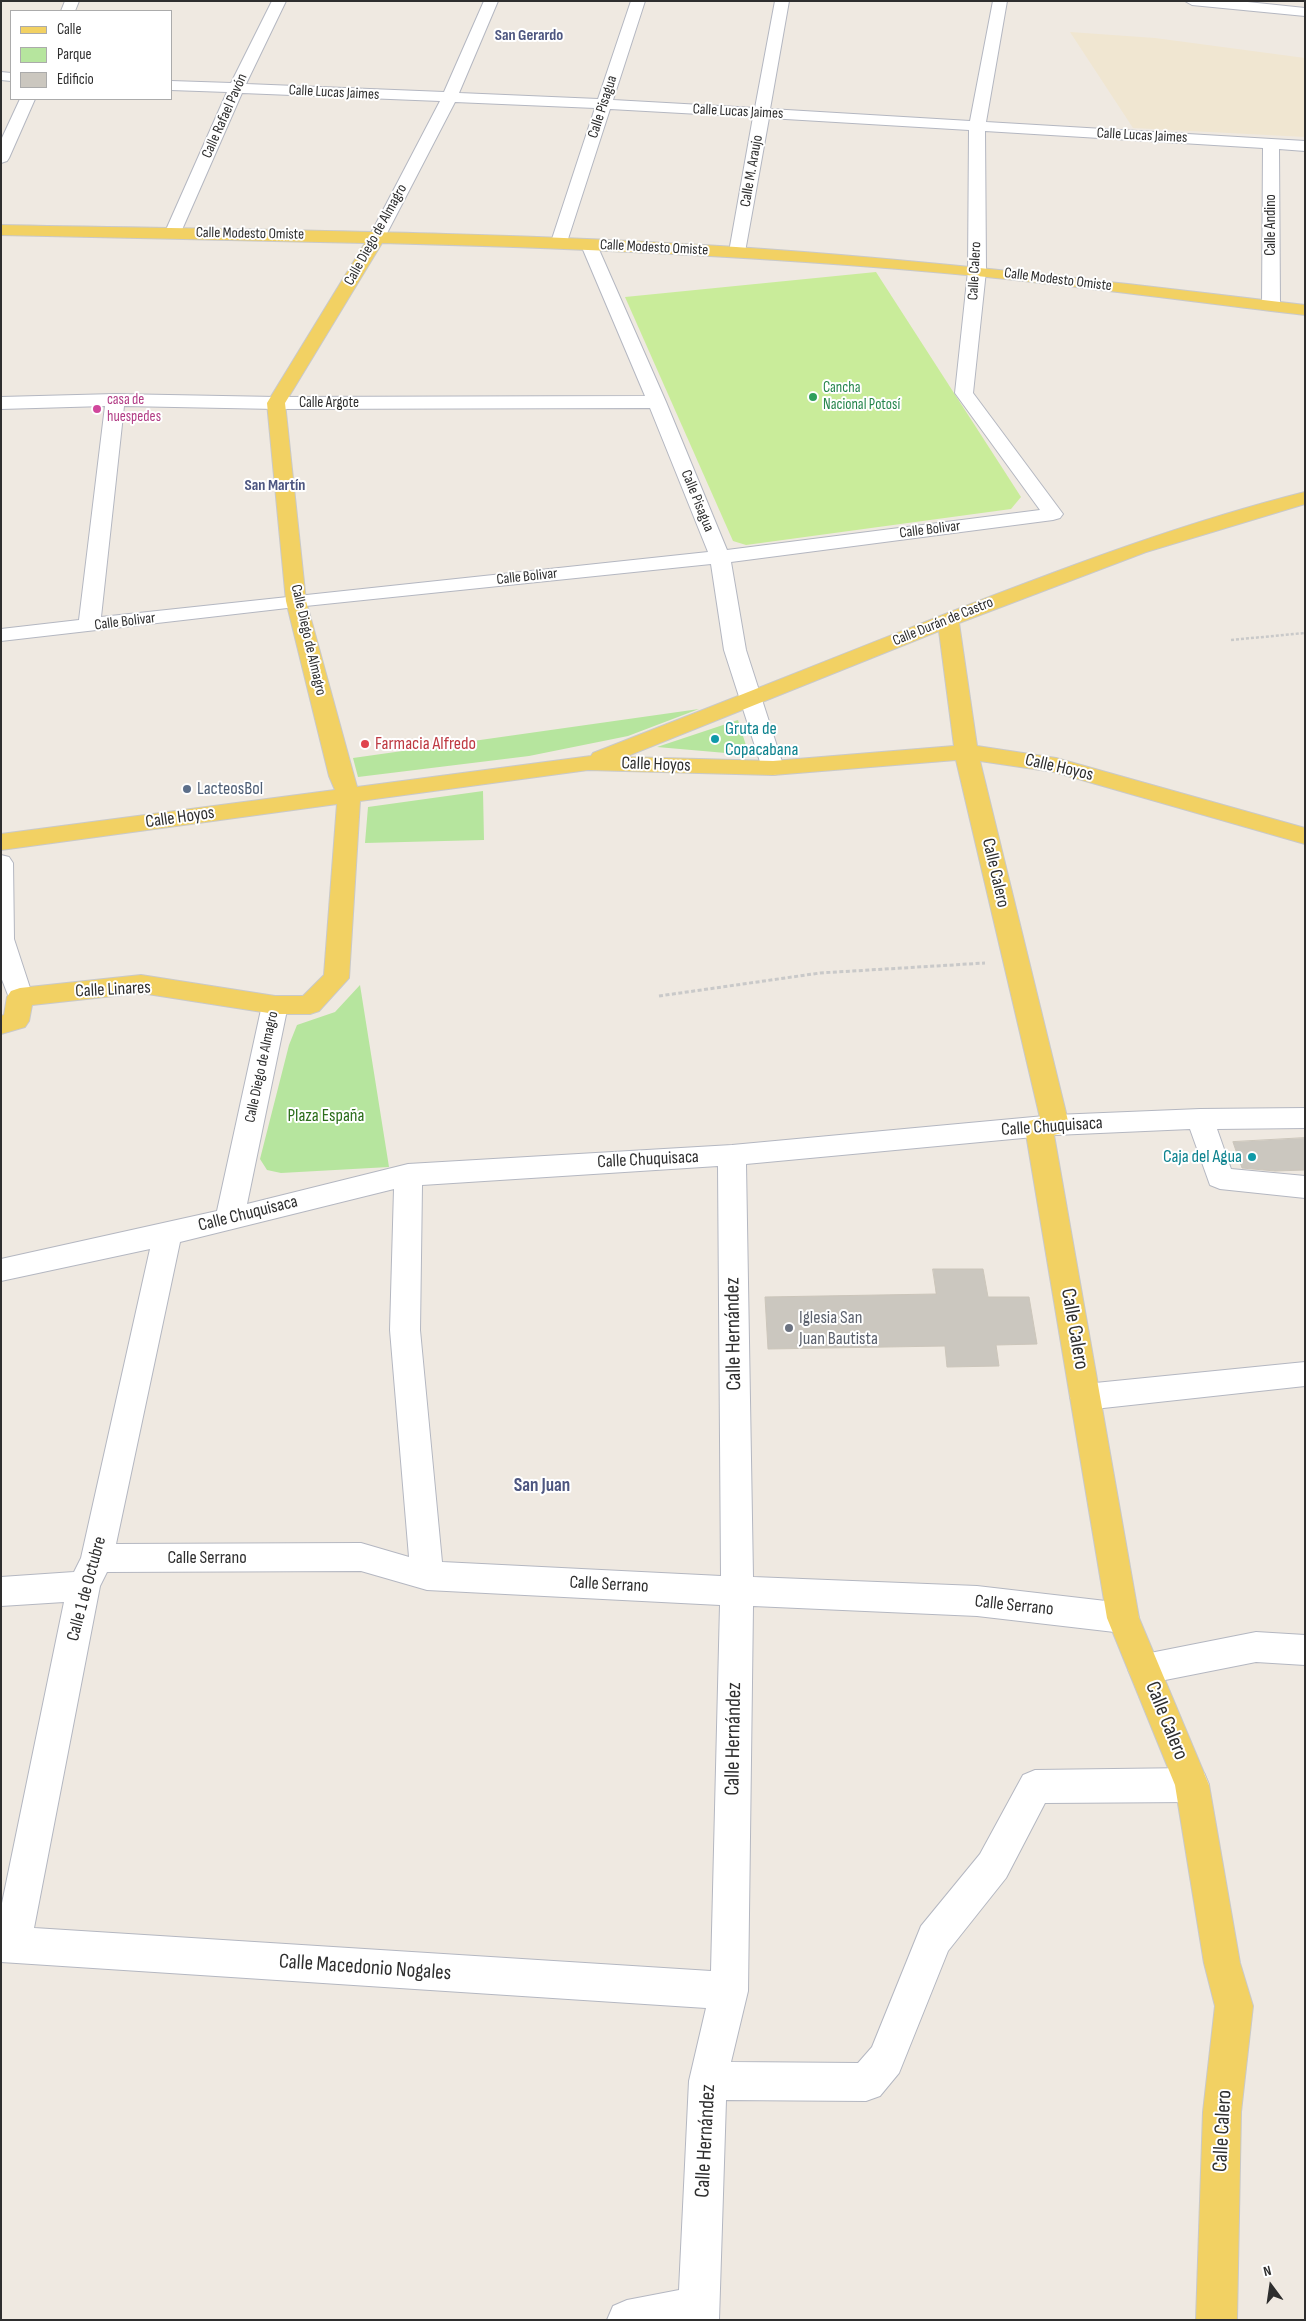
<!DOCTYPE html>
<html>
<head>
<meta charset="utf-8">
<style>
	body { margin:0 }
	#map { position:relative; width:1306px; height:2321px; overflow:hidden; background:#efe9e1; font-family:"Sofia Sans Condensed",sans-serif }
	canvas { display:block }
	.frame { position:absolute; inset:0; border:2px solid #2e2e2e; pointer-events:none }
	.legend { position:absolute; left:10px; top:10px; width:162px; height:90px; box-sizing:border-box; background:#fff; border:1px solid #ababab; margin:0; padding:6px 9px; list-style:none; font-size:15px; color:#2e2e2e }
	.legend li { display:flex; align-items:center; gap:10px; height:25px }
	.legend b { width:25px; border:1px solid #ababab }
	.north { position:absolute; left:1246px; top:2261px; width:50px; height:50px; -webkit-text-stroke:4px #fff; paint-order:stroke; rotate:346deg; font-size:14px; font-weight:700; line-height:20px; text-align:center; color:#2e2e2e }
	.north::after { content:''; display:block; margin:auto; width:18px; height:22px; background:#2e2e2e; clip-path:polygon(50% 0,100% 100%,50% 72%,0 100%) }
</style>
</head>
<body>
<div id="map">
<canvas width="1306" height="2321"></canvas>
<div class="frame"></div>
<ul class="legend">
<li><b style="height:6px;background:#f2d163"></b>Calle</li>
<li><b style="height:14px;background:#b6e59e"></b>Parque</li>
<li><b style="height:14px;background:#cbc7bf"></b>Edificio</li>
</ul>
<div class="north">N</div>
</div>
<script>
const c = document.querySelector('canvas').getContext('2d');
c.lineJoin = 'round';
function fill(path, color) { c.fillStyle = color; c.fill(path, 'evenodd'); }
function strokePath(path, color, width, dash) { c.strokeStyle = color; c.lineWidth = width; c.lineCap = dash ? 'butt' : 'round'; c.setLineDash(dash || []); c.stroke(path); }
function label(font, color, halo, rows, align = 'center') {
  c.font = font + ' "Sofia Sans Condensed",sans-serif'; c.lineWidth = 4; c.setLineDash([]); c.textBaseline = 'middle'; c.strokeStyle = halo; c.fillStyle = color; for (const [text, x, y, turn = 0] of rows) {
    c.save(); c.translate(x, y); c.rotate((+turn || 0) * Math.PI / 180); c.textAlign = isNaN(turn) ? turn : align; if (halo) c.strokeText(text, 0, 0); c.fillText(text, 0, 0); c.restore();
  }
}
fill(new Path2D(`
	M1070 32 1155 38 1305 58V137L1133 128Z`), '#f0e6d1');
fill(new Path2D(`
	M699 709 628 736 529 756 358 777 353 758Z
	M738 720 749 755 657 747Z
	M483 791 484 840 365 843 368 807Z
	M360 985 389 1167 281 1173 267 1170 260 1159 289 1045 297 1025 335 1012Z`), '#b6e59e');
fill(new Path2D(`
	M876 272 1021 497 1011 509 746 545 733 541 625 297Z`), '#c9ec9a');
const building = new Path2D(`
	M1305 1138V1170L1275 1171 1242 1168 1233 1142Z
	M933 1269H983L988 1297H1029L1037 1344 996 1345 999 1366 947 1367 945 1346 768 1349 765 1297 936 1294Z`);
fill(building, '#cbc7bf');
strokePath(building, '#cbc5ba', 1);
const minor = new Path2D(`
	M65 1H79L75 11H61Z
	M272 1H286L246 84 444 92 484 1H498L459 93 598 99 631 1H645L613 100 755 108 775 1H789L770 109 970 121 993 1H1007L986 122 1305 141V151L1279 149 1280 306 1277 310H1265L1262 306 1263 148 985 131 986 271 973 393 1063 514 1060 518 1053 520 731 562 746 650 784 768 781 773 773 775 765 773 762 768 724 650 711 564 296 607 1 641V629L79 620 105 406 1 409V397L115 394 276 397 645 396 581 245 583 241H595L597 245 666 402 727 550 1040 510 955 393 968 271 969 130 769 118 745 252 743 256H731L729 252 753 117 610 109 567 242 565 246H553L551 242 595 108 455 102 385 237 383 241H371L369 237 440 101 242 93 181 232 179 236H167L165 232 227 92 171 90V81L231 83ZM124 406 276 409 650 408 708 552 101 617Z
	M1185 1H1238L1305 8V16L1192 5Z
	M1 72 11 73V81L1 80Z
	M20 99H35L9 158 7 161 1 163V140Z
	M1 855 9 857 13 863 14 939 33 997 29 1003 20 1006 11 1003 1 977Z
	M275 996 284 999 288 1005 247 1204 408 1164 732 1145 1055 1115 1200 1109 1305 1108V1128L1217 1129 1231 1169 1305 1176V1198L1220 1189 1210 1185 1190 1129 1055 1135 746 1164 753 1577 977 1586 1123 1603 1135 1608 1139 1618 1135 1628 1123 1633 977 1616 753 1606 748 1991 731 2062 858 2063 872 2047 921 1926 980 1854 1023 1775 1035 1770 1192 1768 1204 1773 1209 1785 1204 1797 1192 1802 1045 1803 1006 1878 948 1951 899 2073 880 2096 866 2101 726 2100 719 2320H607L613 2306 627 2300 679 2290 689 2081 706 2008 1 1962V1908L64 1602 1 1606V1577L74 1572 81 1558 150 1249 1 1281V1259L217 1211 262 1005 266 999ZM718 1166 721 1576 442 1562 420 1330 422 1185ZM394 1189 390 1330 409 1557 361 1543 116 1544 180 1242ZM361 1571 427 1590 720 1605 711 1971 34 1928 100 1586 107 1572Z
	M1305 1362V1386L1085 1410 1074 1406 1070 1397 1074 1388 1085 1384Z
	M1256 1632 1305 1635V1665L1256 1662 1145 1684 1133 1680 1128 1669 1133 1658 1145 1654Z`);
const major = new Path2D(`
	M1 225C246 230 491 231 736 247 927 260 1115 282 1305 305V315C1195 302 1086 287 977 276 779 257 580 248 382 243L285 403 306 601 357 787 591 756 593 753C715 706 837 656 958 609 1072 565 1186 522 1305 492V504L1146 552 959 623 977 746 1056 758 1305 828V844L1054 772 980 761 1069 1125 1065 1132 1054 1135 1139 1618 1209 1785 1240 1963 1253 2006 1241 2112 1237 2320H1196L1203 2112 1215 2006 1204 1963 1175 1785 1107 1618 1025 1128 1029 1121 1040 1118 956 760 773 775 588 770 360 801 349 978 319 1011 310 1014H275L141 993 32 1005 29 1021 25 1027 1 1034V1016L4 1015 7 997 11 991 20 988 141 975 275 996H303L324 975 337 804 1 850V834L335 790 329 776 286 601 267 403 365 243 1 235ZM939 631 954 746 773 761 625 757Z`);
strokePath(minor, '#b4b7c1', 2);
strokePath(major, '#c9c9c9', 2);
strokePath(new Path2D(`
	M1231 640 1305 633`), '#c9c9c9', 2.5, [3, 2]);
strokePath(new Path2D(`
	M659 996 820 973 985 963`), '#c9c9c9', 3, [4, 2.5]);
fill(minor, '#fff');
fill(major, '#f2d163');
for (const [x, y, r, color] of [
	[813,397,5,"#2e9e5b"],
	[97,409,5,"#d1479c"],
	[715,739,5,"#0f9aa8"],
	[365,744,5,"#e0444e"],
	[187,789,5,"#5c6f8a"],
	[1252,1157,5,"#0f9aa8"],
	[789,1328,5,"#6b7280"]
]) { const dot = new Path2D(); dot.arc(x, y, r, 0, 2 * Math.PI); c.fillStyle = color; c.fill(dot); strokePath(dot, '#fff', 2); }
label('15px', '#2e2e2e', '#fff', [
	["Calle Lucas Jaimes",334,93,3],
	["Calle Pisagua",603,107,-72],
	["Calle Lucas Jaimes",738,112,3],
	["Calle Rafael Pavón",225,116,-66],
	["Calle Lucas Jaimes",1142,136,3],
	["Calle M. Araujo",752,171,-80],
	["Calle Andino",1271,225,-90],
	["Calle Modesto Omiste",250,234,1],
	["Calle Diego de Almagro",376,235,-61],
	["Calle Modesto Omiste",654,248,3],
	["Calle Calero",975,271,-87],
	["Calle Modesto Omiste",1058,280,7],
	["Calle Argote",329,403],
	["Calle Pisagua",697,501,68],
	["Calle Bolivar",930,530,-7],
	["Calle Bolivar",527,577,-6],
	["Calle Bolivar",125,622,-7],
	["Calle Durán de Castro",943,622,-22],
	["Calle Diego de Almagro",308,640,77],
	["Calle Diego de Almagro",262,1067,-78]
]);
label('15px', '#27864d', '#fff', [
	["Cancha",823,388],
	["Nacional Potosí",823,405]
], 'left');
label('15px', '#b23c85', '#fff', [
	["casa de",107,400],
	["huespedes",107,417]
], 'left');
label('bold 16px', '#4d5680', '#fff', [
	["San Gerardo",529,36],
	["San Martín",275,486]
]);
label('18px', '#0d838f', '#fff', [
	["Gruta de",725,729],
	["Copacabana",725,750],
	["Caja del Agua",1242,1157,"right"]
], 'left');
label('18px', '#be3a42', '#fff', [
	["Farmacia Alfredo",375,744]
], 'left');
label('18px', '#2e2e2e', '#fff', [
	["Calle Hoyos",656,765,2],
	["Calle Hoyos",1059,768,13],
	["Calle Hoyos",180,818,-8],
	["Calle Calero",995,873,77],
	["Calle Linares",113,990,-3],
	["Calle Chuquisaca",1052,1127,-4],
	["Calle Chuquisaca",648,1160,-3],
	["Calle Chuquisaca",248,1214,-14],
	["Calle Serrano",207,1558],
	["Calle Serrano",609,1585,3],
	["Calle 1 de Octubre",87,1589,-75],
	["Calle Serrano",1014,1606,6]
]);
label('18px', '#4e5e75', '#fff', [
	["LacteosBol",197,789]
], 'left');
label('18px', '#2c6e1b', '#fff', [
	["Plaza España",326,1116]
]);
label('18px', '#5b616d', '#fff', [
	["Iglesia San",799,1318],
	["Juan Bautista",799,1339]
], 'left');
label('bold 19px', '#4d5680', '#fff', [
	["San Juan",542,1486]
]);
label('21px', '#2e2e2e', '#fff', [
	["Calle Calero",1074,1329,80],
	["Calle Hernández",734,1334,-91],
	["Calle Calero",1166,1721,68],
	["Calle Hernández",734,1739,-89],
	["Calle Macedonio Nogales",365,1968,4],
	["Calle Calero",1223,2131,-87],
	["Calle Hernández",706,2141,-87]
]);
</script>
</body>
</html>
